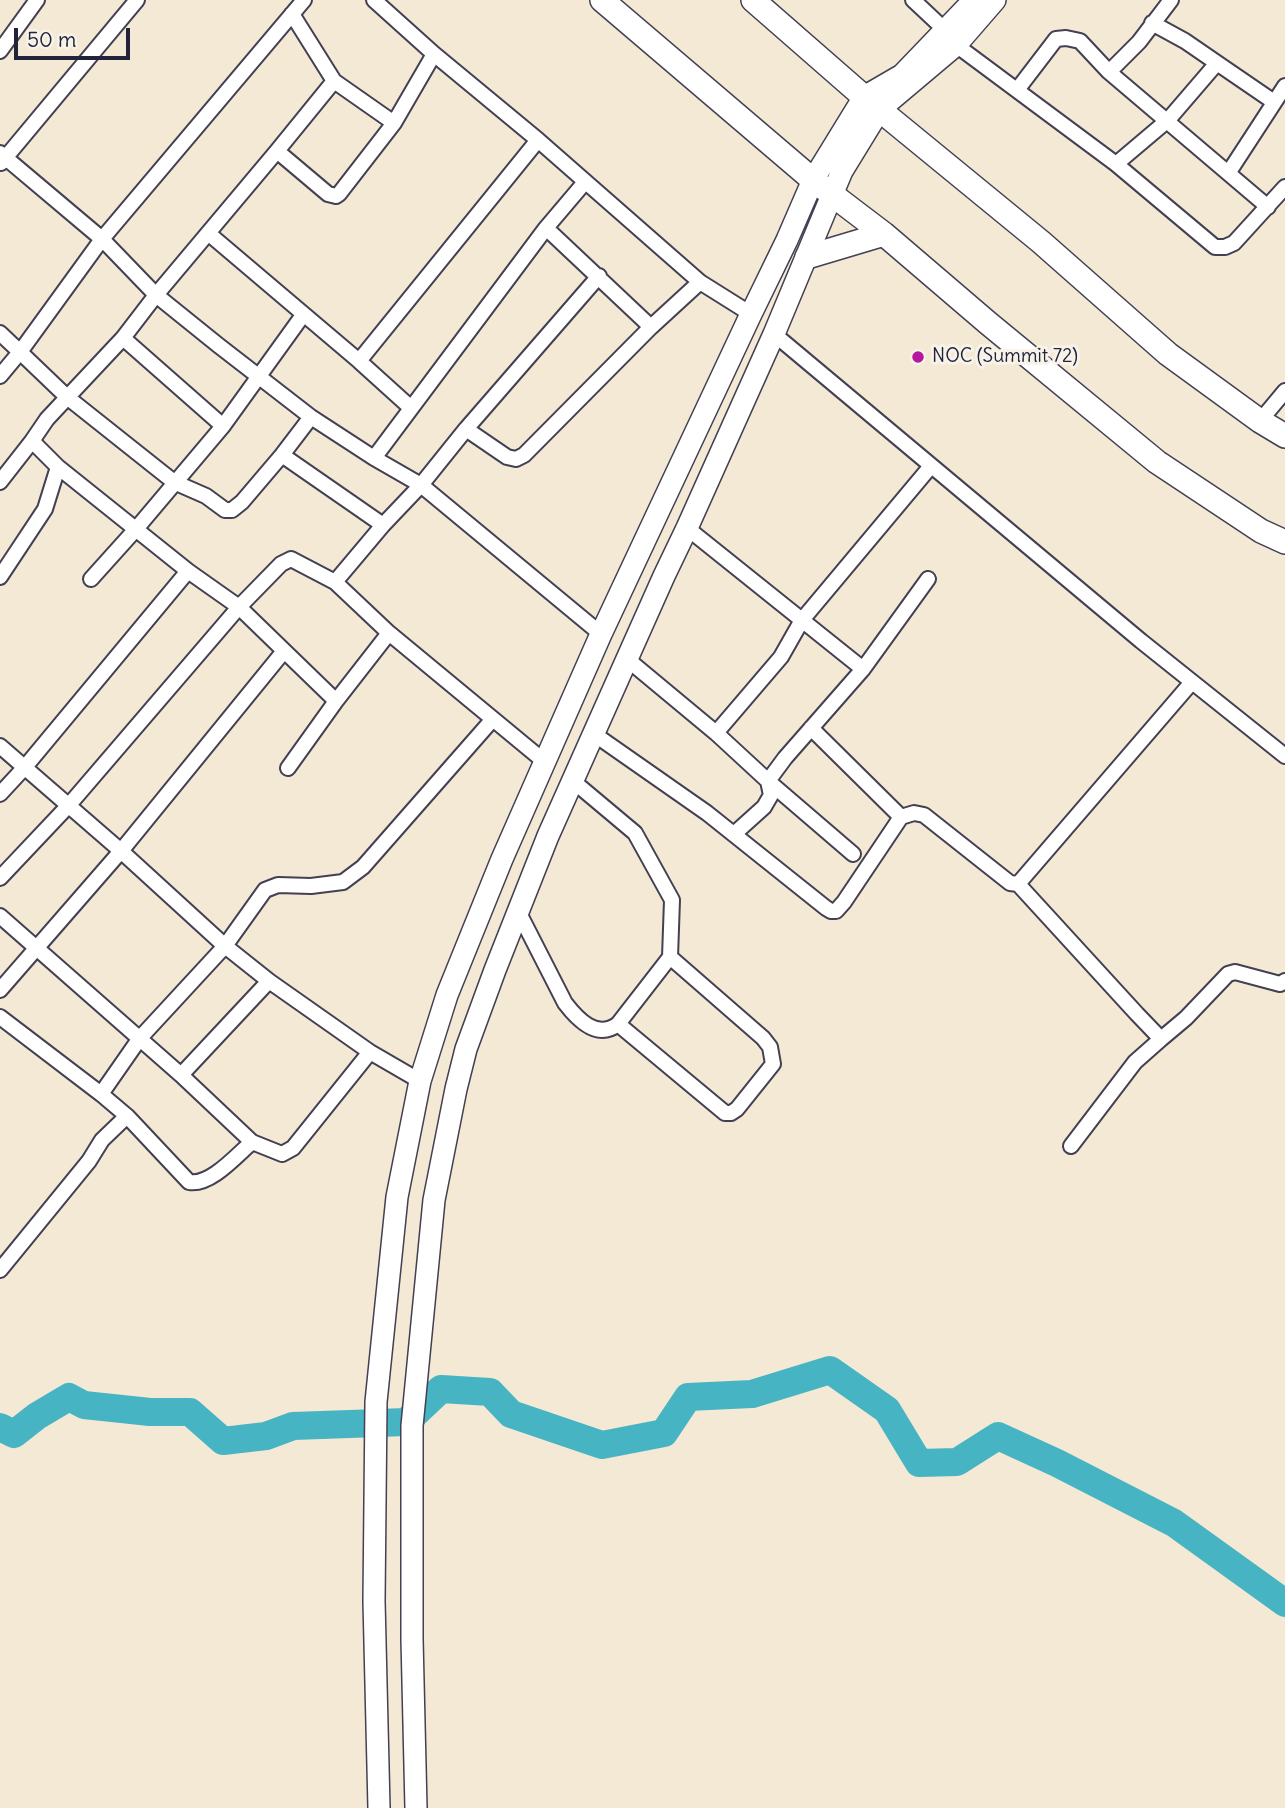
<!DOCTYPE html>
<html>
<head>
<meta charset="utf-8">
<style>
	body { margin:0 }
	#map { position:relative; width:1285px; height:1808px; overflow:hidden; background:#f4e9d4; font-family:Delius,sans-serif }
	canvas { display:block }
	.scale { position:absolute; left:14px; top:28px; width:116px; height:32px; box-sizing:border-box; border:4px solid #22223b; border-top:0; padding-left:9px; font-size:21px; line-height:24px; white-space:nowrap; color:#22223b; -webkit-text-stroke:5px #f7f3e8; paint-order:stroke }
</style>
</head>
<body>
<div id="map">
<canvas width="1285" height="1808"></canvas>
<div class="scale">50 m</div>
</div>
<script>
const c = document.querySelector('canvas').getContext('2d');
c.lineJoin = 'round';
function strokePath(path, color, width, dash) { c.strokeStyle = color; c.lineWidth = width; c.lineCap = dash ? 'butt' : 'round'; c.setLineDash(dash || []); c.stroke(path); }
function label(font, color, halo, rows, align = 'center') {
  c.font = font + ' Delius,sans-serif'; c.lineWidth = 6; c.setLineDash([]); c.textBaseline = 'middle'; c.strokeStyle = halo; c.fillStyle = color; for (const [text, x, y, turn = 0] of rows) {
    c.save(); c.translate(x, y); c.rotate((+turn || 0) * Math.PI / 180); c.textAlign = isNaN(turn) ? turn : align; if (halo) c.strokeText(text, 0, 0); c.fillText(text, 0, 0); c.restore();
  }
}
strokePath(new Path2D(`
	M0 1427 14 1434 37 1416 69 1397 84 1405 150 1412H190L223 1441 266 1436 293 1426 406 1422 441 1389 490 1392 511 1414 602 1445 664 1433 688 1397 752 1394 830 1370 887 1410 919 1463 957 1462 998 1436 1057 1463 1174 1523 1285 1603`), '#47b4c3', 28);
const minor = new Path2D(`
	M304 0 102 239 156 295 218 345 311 417 374 458 421 485 466 429 507 457 516 459 524 455 651 327 700 282
	M374 0 434 54 538 140 700 282 751 314
	M913 0 945 30
	M292 14 334 81 394 123
	M956 45 1116 164 1215 247H1225L1234 243 1285 187
	M0 51 37 0
	M1217 63 1274 102
	M1109 72 1139 42 1171 0
	M1017 90 1056 39 1066 38 1080 41 1109 72 1268 207
	M277 151 328 194 336 196 339 194 394 123 434 54
	M0 153 102 239 20 352 67 397 174 482 206 496 225 510H232L242 502 282 455 311 417
	M1 163 137 0
	M1116 164 1168 120 1217 63 1185 41 1152 23
	M1229 172 1285 86
	M546 228 651 327
	M208 233 359 361 411 408
	M0 333 20 352 0 376
	M774 334 1141 641 1285 756
	M123 338 223 426
	M359 361 538 140
	M1260 421 1285 391
	M466 429 599 276
	M282 455 383 525 421 485 601 634
	M374 458 546 228 585 182
	M58 467 188 571 239 607 336 701 389 633
	M0 482 32 441
	M383 525 335 582 389 633 545 762
	M687 528 863 669
	M0 577 45 509 58 467 32 441 47 419 123 338 156 295 277 151 334 81
	M91 579 136 529 223 426 303 315
	M627 659 716 733 768 781 853 854
	M811 728 901 817
	M716 733 781 657 802 620 931 466
	M594 734 707 813 826 908 831 911H836L844 902 901 817 914 813 924 815 1010 883 1018 884 1192 682
	M0 746 121 851 225 946 269 981 370 1052 420 1081
	M288 768 336 701
	M0 794 25 767 188 571
	M734 834 764 807 771 795 768 781 785 758 863 669 928 579
	M0 878 69 805 239 607 281 564 291 559 335 582
	M1018 884 1137 1014 1161 1039 1186 1018 1228 974 1235 972 1280 984 1285 981
	M518 911 565 1003C578 1020 597 1040 618 1024L670 957 672 900 635 833 573 781
	M0 916 181 1075 252 1142 282 1154 293 1148 370 1052
	M0 990 121 851 284 651
	M0 1017 101 1094 127 1116
	M618 1024 725 1113H731L737 1109 773 1064 770 1047 763 1038 670 957
	M181 1075 269 981
	M101 1094 140 1038 225 946 265 890 278 885 311 886 343 882 363 867 493 719
	M1071 1146 1135 1062 1161 1039
	M0 1270 89 1161 102 1140 127 1116 189 1182C210 1186 236 1156 252 1142`);
const primary = new Path2D(`
	M379 1808 374 1601 376 1402 397 1197 420 1081 447 995 502 859 601 634 751 314 787 240 813 180 864 97 902 75 974 0
	M416 1808 412 1639V1426L434 1200 456 1089 466 1049 495 970 548 836 664 576 687 528 774 334 842 171 880 109 956 45 995 0`);
const trunk = new Path2D(`
	M602 0 813 180 884 234 988 323 1157 462 1261 531 1285 542
	M753 0 864 97 1041 242 1168 354 1260 421 1285 436
	M807 257 884 234`);
strokePath(minor, '#424052', 18);
strokePath(primary, '#424052', 24);
strokePath(trunk, '#424052', 26);
strokePath(minor, '#fff', 14);
strokePath(primary, '#fff', 21);
strokePath(trunk, '#fff', 23);
for (const [x, y, r, color] of [
	[918,357,7,"#b5179e"]
]) { const dot = new Path2D(); dot.arc(x, y, r, 0, 2 * Math.PI); c.fillStyle = color; c.fill(dot); strokePath(dot, '#f7f3e8', 2.5); }
label('19px', '#22223b', '#f7f3e8', [
	["NOC (Summit 72)",932,357]
], 'left');
</script>
</body>
</html>
